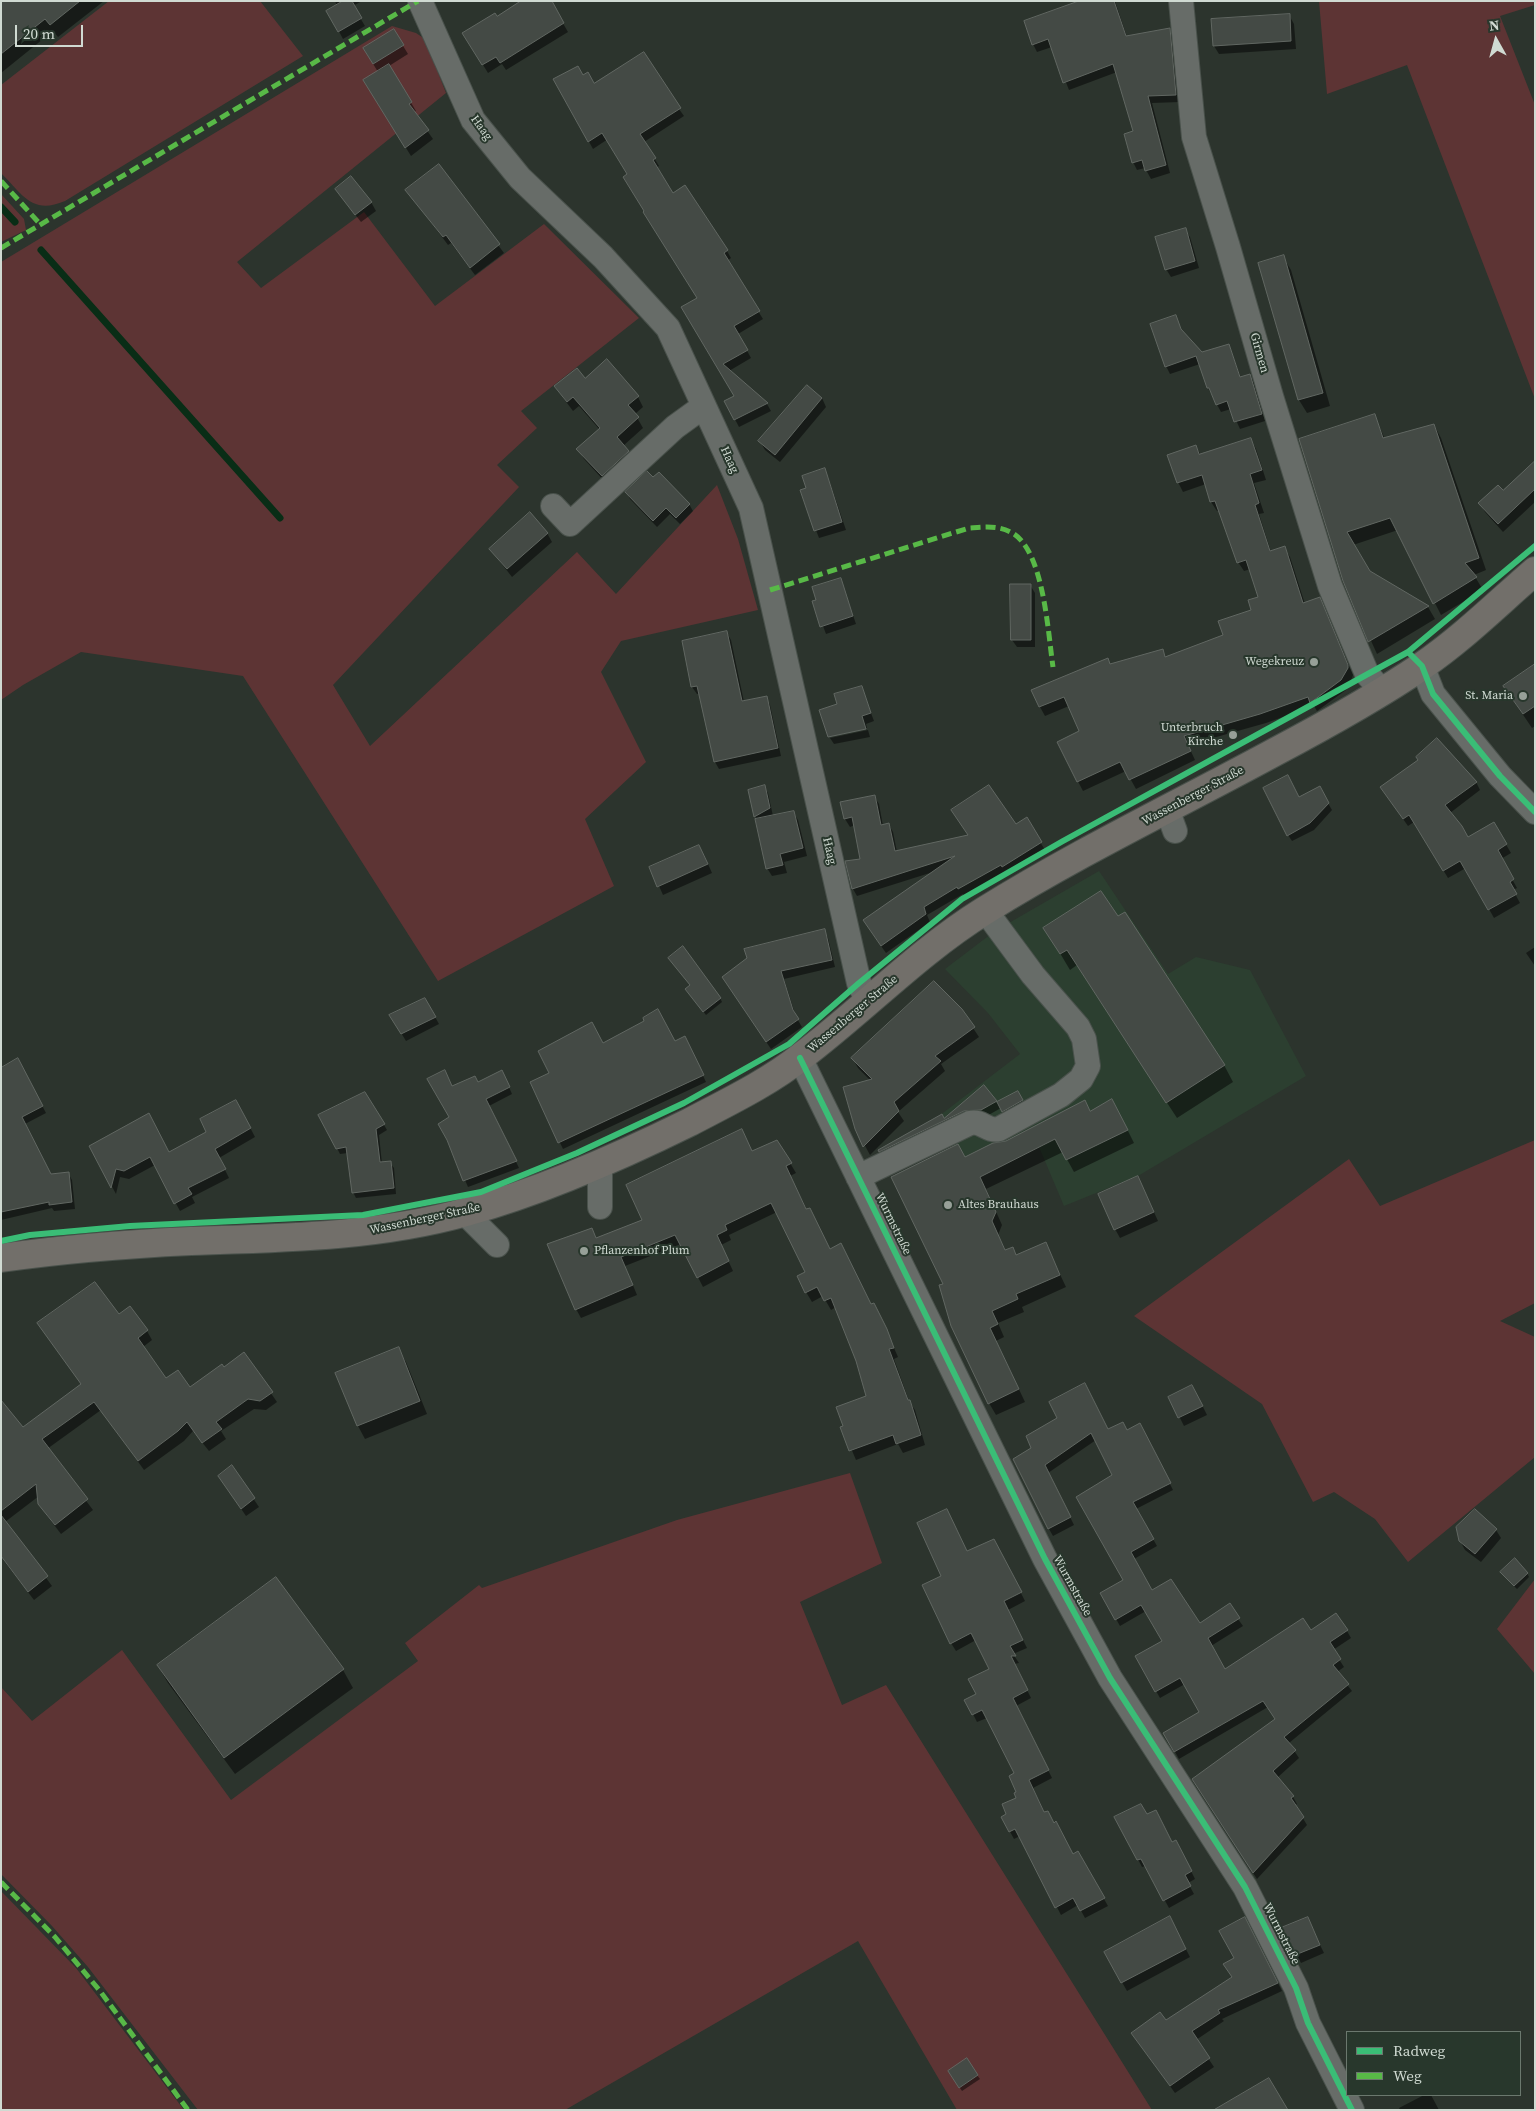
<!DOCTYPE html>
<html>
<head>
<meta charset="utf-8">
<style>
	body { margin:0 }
	#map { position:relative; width:1536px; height:2111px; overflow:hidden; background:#2c342d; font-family:"Source Serif 4",serif }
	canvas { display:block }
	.frame { position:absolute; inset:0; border:2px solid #d0dad2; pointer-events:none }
	.legend { position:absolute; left:1346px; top:2031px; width:175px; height:65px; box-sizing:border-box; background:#28372c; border:1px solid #6b786e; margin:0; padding:6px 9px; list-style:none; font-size:15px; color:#d0dad2 }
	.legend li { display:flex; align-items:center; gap:10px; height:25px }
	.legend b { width:25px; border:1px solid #6b786e }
	.north { position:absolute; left:1471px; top:15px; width:50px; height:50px; -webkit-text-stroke:4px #28372c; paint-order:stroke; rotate:353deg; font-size:14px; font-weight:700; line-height:20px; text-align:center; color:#d0dad2 }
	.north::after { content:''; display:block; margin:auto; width:18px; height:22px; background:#d0dad2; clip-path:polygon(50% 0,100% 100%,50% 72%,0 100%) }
	.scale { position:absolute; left:15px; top:25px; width:68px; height:22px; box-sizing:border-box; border:2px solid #d0dad2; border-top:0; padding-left:6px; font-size:15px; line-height:18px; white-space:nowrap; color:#d0dad2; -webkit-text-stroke:4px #28372c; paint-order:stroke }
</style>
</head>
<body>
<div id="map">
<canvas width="1536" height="2111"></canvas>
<div class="frame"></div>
<ul class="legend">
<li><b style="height:6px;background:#3abd76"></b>Radweg</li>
<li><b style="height:6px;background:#58b947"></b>Weg</li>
</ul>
<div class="north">N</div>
<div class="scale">20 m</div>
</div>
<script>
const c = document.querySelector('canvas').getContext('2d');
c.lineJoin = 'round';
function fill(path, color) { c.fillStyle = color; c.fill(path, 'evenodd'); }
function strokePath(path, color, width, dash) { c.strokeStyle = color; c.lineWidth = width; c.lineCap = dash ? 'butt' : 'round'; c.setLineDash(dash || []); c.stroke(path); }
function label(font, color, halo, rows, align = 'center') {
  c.font = font + ' "Source Serif 4",serif'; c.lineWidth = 4; c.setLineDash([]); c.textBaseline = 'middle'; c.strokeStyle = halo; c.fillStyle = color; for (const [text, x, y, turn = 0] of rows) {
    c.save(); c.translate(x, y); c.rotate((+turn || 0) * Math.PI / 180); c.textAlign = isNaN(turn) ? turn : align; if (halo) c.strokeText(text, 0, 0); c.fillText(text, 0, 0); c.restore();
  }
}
fill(new Path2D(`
	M1099 871 1168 974 1196 957 1250 970 1306 1076 1138 1176 1064 1206 1039 1147 986 1173 958 1155 939 1116 1020 1054 988 1013 945 969 995 931Z`), '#2c3f30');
fill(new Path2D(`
	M109 1H260L303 56 65 201C32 215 23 195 1 173V85Z
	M1319 1H1535V5L1500 16 1535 105V399L1407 65 1327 94Z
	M392 26 416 33 425 39 446 93 237 262 261 288 364 212 435 306 544 224 639 318 521 411 537 428 497 465 519 487 333 685 370 746 577 552 616 594 717 485 738 539 758 610 621 641 601 672 646 762 585 819 614 886 438 981 243 676 81 652 23 685 1 700V262Z
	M1 194 24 219 26 230 1 242Z
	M1535 1140V1303L1500 1321 1535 1337V1457L1408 1562 1375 1519 1334 1492 1313 1502 1262 1404 1134 1316 1349 1159 1380 1206Z
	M850 1473 882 1563 800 1602 842 1705 886 1685 1152 2110H957L858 1941 565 2110H198L88 1967 52 1926 1 1874V1687L32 1721 122 1650 231 1800 418 1661 405 1643 479 1585 482 1588 677 1520Z
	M1535 1579V1674L1497 1629Z
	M1 1891 76 1968 184 2110H1Z`), '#5d3434');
fill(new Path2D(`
	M1 1H104L58 37 53 31 1 73Z
	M335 1H362L353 6 365 26 343 39 328 11 337 6Z
	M550 1 568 32 506 70 502 64 488 73 464 34 497 18Z
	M1081 1H1115L1127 37 1169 29 1174 37 1180 102 1152 103 1170 173 1151 179 1145 168 1137 170 1133 162 1135 132 1117 72 1069 90 1052 47 1037 52 1033 44Z
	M1289 15 1294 24 1296 49 1219 54 1214 46Z
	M394 31 408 54 389 66 416 111 414 112 433 139 411 156 364 80 378 72 364 49Z
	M583 77 594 84 679 109 684 116 644 142 659 166 656 168 673 194 685 186 727 251 731 258 727 261 763 319 738 334 751 358 729 371 767 404 771 411 739 427 726 402 736 396 683 307 698 298 608 139 593 149 555 80Z
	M439 166 504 253 475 275 451 243 448 245 407 190Z
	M336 190 371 202 376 211 361 222Z
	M1185 230 1190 237 1199 268 1171 277 1166 269Z
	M1283 257 1291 270 1330 406 1307 413 1299 400Z
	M1175 317 1183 333 1202 354 1229 345 1241 378 1250 375 1254 383 1265 421 1240 429 1231 409 1221 412 1208 388 1200 364 1170 374 1166 366Z
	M555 387 638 397 643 407 635 414 643 428 623 446 633 462 608 485 584 459 578 449 600 430 579 406 573 411Z
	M822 398 826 407 780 462 765 450 760 441Z
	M1374 415 1385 439 1434 425 1441 438 1486 570 1474 575 1483 590 1441 615 1398 530 1353 545 1369 572 1428 607 1435 619 1377 654 1344 581 1300 440Z
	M1251 439 1256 449 1266 480 1254 483 1264 513 1259 514 1271 552 1284 548 1290 557 1305 604 1319 598 1353 675 1352 678 1346 690 1317 711 1314 706 1266 723 1188 745 1195 760 1136 789 1126 771 1083 791 1058 743 1080 732 1069 706 1045 716 1040 707 1110 665 1162 651 1166 658 1225 635 1253 611 1260 598 1251 569 1244 571 1238 562 1220 510 1217 511 1211 502 1206 484 1183 492 1178 482 1196 447 1201 455Z
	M1535 469V502L1503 532 1485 512 1480 503 1503 492Z
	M824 470 828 477 846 530 819 538 801 491 808 489Z
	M627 492 689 504 693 511 680 524 670 514 657 527 630 499Z
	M547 533 552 542 512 577 490 549Z
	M841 580 856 624 826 634 814 602Z
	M1030 585 1035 593V647H1017L1012 640Z
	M727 633 731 640 744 702 766 697 770 705 781 756 719 769 715 762 700 694H697L692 687Z
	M1535 666V726L1532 728 1513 700Z
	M861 687 874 721 866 724 867 728 829 736 839 705Z
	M868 730 870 737 834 744 830 738Z
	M1476 782 1480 790 1450 813 1468 839 1494 824 1511 853 1501 859 1517 888 1513 890 1520 903 1494 918 1466 868 1448 878 1414 822 1408 826 1386 795Z
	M764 786 768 793 773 816 793 812 798 820 807 856 784 862 787 873 772 876 767 868 750 791Z
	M1319 788 1332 810 1314 830 1292 841 1288 835 1299 798Z
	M874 796 879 804 883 826 889 825 893 832 897 852 1015 825 1026 819 1045 850 1007 874 1006 872 964 896 963 894 927 915 930 922 886 953 869 929 933 872 857 896 853 889 862 860 855 825 850 827 845 819 842 802Z
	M704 855 712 873 663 895 659 886Z
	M1045 928 1224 1065 1233 1082 1177 1118 1077 965 1070 970Z
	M824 930 828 938 835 967 784 979 796 1017 802 1027 771 1049 728 985Z
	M1535 947V966L1526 953Z
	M691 986 720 998 722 1002 706 1015 689 993Z
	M425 999 439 1024 406 1041 391 1016Z
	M961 1010 979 1037 941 1064 945 1071 898 1112 904 1121 870 1155 856 1129 871 1081 858 1068 853 1059Z
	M675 1042 688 1044 706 1082 563 1149 531 1083Z
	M22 1067 46 1113 25 1124 51 1175 68 1173 72 1180 75 1209 54 1211 52 1208 1 1220V1126Z
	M505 1078 512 1094 489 1106 519 1168 468 1187 447 1138 452 1087Z
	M984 1087 997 1103 1018 1093 1024 1104 1005 1115 1001 1108 985 1117 884 1158 879 1150 944 1120Z
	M365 1093 387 1130 379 1135 382 1164 390 1163 394 1168 396 1194 356 1198 353 1192 348 1153 340 1154 337 1148Z
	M1085 1102 1090 1112 1119 1113 1134 1143 1074 1172 1063 1152 986 1189 1002 1225 998 1235 1006 1251 1016 1256 1045 1243 1066 1287 1022 1307 1024 1312 998 1323 1004 1337 996 1341 1025 1402 996 1415 989 1403 944 1285 965 1158 1006 1142Z
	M241 1110 255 1137 219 1158 229 1178 192 1197 195 1203 180 1211 155 1165 129 1179 120 1177 116 1194 90 1146 169 1153 208 1133Z
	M742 1131 752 1152 777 1141 796 1173 790 1176 807 1210 830 1251 879 1314 898 1357 894 1359 909 1401 915 1410 925 1445 903 1453 898 1444 856 1460 842 1427 868 1396 858 1360 836 1307 831 1310 823 1296 812 1302 806 1292 798 1277 807 1273 777 1212 729 1235 731 1240 721 1245 733 1271 703 1287 681 1244 625 1266 637 1295 581 1318 576 1309 592 1230 597 1239 643 1221Z
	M1142 1186 1158 1221 1120 1238 1115 1229Z
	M119 1316 147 1331 152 1340 143 1347 166 1380 190 1388 224 1369 244 1354 277 1402 266 1410 254 1409 221 1431 226 1439 209 1451 193 1431 184 1441 144 1470 101 1410 47 1449 93 1510 61 1534 45 1513 40 1503 39 1496 5 1522 52 1586 34 1600 1 1557V1475L22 1428 82 1385Z
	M398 1349 406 1362 427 1414 365 1439 358 1426 337 1374Z
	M1197 1395 1207 1415 1184 1426 1170 1398Z
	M1108 1431H1143L1173 1490 1136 1509 1157 1546 1134 1559 1152 1592 1199 1625 1238 1619 1243 1626 1211 1646 1225 1671 1311 1632 1347 1631 1351 1638 1333 1650 1344 1667 1337 1672 1352 1691 1289 1743 1299 1758 1277 1778 1293 1797 1297 1804 1295 1805 1307 1825 1257 1879 1197 1787 1276 1720 1268 1707 1179 1759 1165 1734 1201 1713 1185 1684 1160 1698 1137 1657 1164 1641 1146 1611 1120 1626 1102 1594 1125 1581 1114 1475 1096 1440 1048 1473 1074 1525 1053 1536 1049 1529 1033 1448 1028 1436Z
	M232 1467 259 1507 246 1516 219 1476Z
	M1496 1530 1501 1538 1481 1562 1465 1550 1460 1541Z
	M998 1548 1025 1601 1008 1610 1027 1648 1013 1654 1019 1663 1014 1664 1031 1698 1016 1706 1052 1778 1033 1788 1045 1814 1073 1855 1078 1853 1108 1906 1085 1918 1078 1905 1061 1915 1020 1836 1014 1839 1002 1817 1007 1815 1018 1798 1016 1774 987 1718 977 1722 966 1700 977 1694 991 1669 976 1640 956 1651 951 1643 942 1577 967 1553Z
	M1527 1573 1529 1577 1517 1589 1504 1576Z
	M158 1666 343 1670 353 1688 235 1774 168 1683Z
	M1146 1816 1180 1849 1195 1879 1188 1883 1194 1894 1169 1908 1146 1866 1142 1867 1116 1818Z
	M1307 1919 1324 1953 1301 1963 1283 1929Z
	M1174 1926 1190 1957 1127 1991 1105 1952Z
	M1249 1926 1282 1991 1222 2019 1224 2021 1196 2040 1214 2067 1175 2093 1137 2041 1233 1978 1236 1959Z
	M951 2075H977L980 2079 962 2091Z
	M1424 2095H1431L1439 2110H1400L1399 2108Z`), '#0007');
strokePath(new Path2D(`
	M1 207 15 222
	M41 250 280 518`), '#092d16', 7);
const building = new Path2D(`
	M1 1H80L50 25 45 19 1 54Z
	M343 1H352L362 18 338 32 326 11Z
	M521 1H552L564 23 500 63 496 57 482 65 462 33 495 13 497 16Z
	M1079 1H1114L1126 36 1170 28 1176 95 1148 96 1166 165 1145 171 1142 160 1132 163 1124 134 1133 131 1113 64 1063 83 1048 39 1032 45 1024 21Z
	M1290 14 1291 41 1213 46 1211 19Z
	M394 29 404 45 373 64 363 48Z
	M644 52 681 108 640 134 656 158 653 160 673 193 685 185 728 250 724 253 760 311 734 326 748 350 723 364 768 403 734 420 724 401 734 396 681 307 697 298 643 212 644 211 623 177 627 174 602 133 588 142 553 79 578 66 583 75 588 72 594 83Z
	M389 64 412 102 409 104 429 130 405 148 363 80Z
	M439 164 500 244 470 268 446 235 443 237 405 190Z
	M351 176 372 202 355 215 335 189Z
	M1186 228 1195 261 1165 270 1155 237Z
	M1284 255 1323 393 1298 400 1258 263Z
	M1176 315 1181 329 1202 352 1229 344 1240 377 1250 374 1262 414 1234 422 1227 401 1216 405 1209 388H1207L1196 356 1165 367 1150 324Z
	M607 359 639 396 628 405 639 417 617 437 629 451 602 476 576 449 600 428 573 397 567 402 554 386 577 368 585 378Z
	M807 385 822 398 775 455 758 441Z
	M1375 414 1383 438 1434 424 1479 558 1465 563 1477 577 1433 604 1390 518 1347 532 1370 571 1429 606 1368 642 1343 581 1299 439Z
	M1251 438 1262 470 1250 474 1259 503 1255 505 1270 551 1285 546 1303 603 1320 597 1348 665V668L1341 680 1310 703 1308 697 1260 714 1184 736 1191 751 1129 780 1120 762 1077 782 1057 742 1079 731 1064 697 1039 707 1031 690 1108 658 1110 664 1163 649 1165 657 1223 635 1218 621 1251 610 1248 600 1258 597 1246 560 1237 563 1215 501 1210 502 1202 475 1177 483 1167 455 1196 445 1199 454Z
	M1535 461V489L1498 524 1478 503 1498 485 1503 490Z
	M825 468 842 522 814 531 800 490 806 488 802 476Z
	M647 471 653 477 659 472 690 504 676 518 666 508 653 521 625 492Z
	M530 512 548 533 507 569 489 549Z
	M841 578 853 616 820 627 812 601 816 600 812 587Z
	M1010 584H1031V640H1011Z
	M727 631 742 701 767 696 778 748 714 762 697 686 691 687 682 641Z
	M1535 664V706L1523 714 1503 686Z
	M862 686 871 713 862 716 866 729 828 737 819 710 837 704 834 694Z
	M1437 738 1477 782 1445 805 1462 826 1468 837 1494 822 1507 844 1498 850 1514 879 1510 882 1517 894 1488 910 1460 861 1443 871 1409 815 1403 819 1380 787 1418 760 1416 757Z
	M1288 775 1299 797 1320 786 1329 803 1310 823 1287 836 1263 788Z
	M765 785 770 808 754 817 748 790Z
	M989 785 1016 824 1027 817 1042 842 1002 867 1001 865 958 889 957 887 924 907 926 914 881 946 863 920 955 856 852 889 845 861 860 859 852 817 844 819 840 802 875 795 881 825 889 823 895 851 968 835 951 810Z
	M794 811 803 848 780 854 783 865 766 869 755 819Z
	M699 845 708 864 657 887 649 867Z
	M1101 891 1118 916 1125 912 1225 1065 1166 1103 1067 950 1060 954 1043 928Z
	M825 929 832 960 781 971 793 1010 799 1019 766 1042 722 977 747 958 744 949Z
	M683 946 721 998 703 1012 685 989 690 985 668 958Z
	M934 981 962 1009 975 1027 935 1056 941 1061 894 1102 899 1111 863 1147 855 1129 843 1087 872 1079 851 1058Z
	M425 998 436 1017 401 1034 389 1015Z
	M658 1009 675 1041 685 1036 704 1075 558 1143 530 1082 549 1073 538 1051 592 1022 603 1043 644 1021 643 1018Z
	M18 1058 43 1106 22 1117 51 1174 69 1172 72 1202 49 1205V1202L1 1212V1068Z
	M445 1070 452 1086 475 1076 478 1082 502 1070 510 1087 486 1099 517 1161 463 1181 447 1140 438 1124 449 1117 427 1079Z
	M984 1085 997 1101 981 1110 964 1111 879 1152 878 1150 942 1114 944 1118Z
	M1018 1091 1023 1100 1002 1112 997 1102Z
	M365 1092 385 1124 376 1129 380 1162 391 1161 394 1188 352 1193 346 1147 336 1149 318 1115Z
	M1112 1099 1128 1130 1066 1160 1055 1139 980 1177 996 1212 992 1221 1005 1250 1013 1247 1016 1255 1046 1242 1060 1275 1016 1294 1018 1299 992 1311 998 1324 990 1328 1019 1389 988 1404 951 1326 939 1285 943 1284 891 1177 958 1144 965 1157 993 1143 1006 1141 1085 1100 1090 1111Z
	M236 1100 251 1128 215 1149 226 1169 188 1188 192 1194 174 1204 150 1157 124 1171 116 1169 111 1188 89 1146 149 1113 169 1152 206 1132 200 1119Z
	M742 1129 752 1151 777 1140 792 1163 786 1166 806 1209 810 1208 830 1249 841 1243 871 1304 874 1303 887 1329 894 1348 889 1349 908 1400H910L921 1435 896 1444 893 1435 849 1451 840 1427 843 1426 836 1407 866 1396 856 1361 831 1298 824 1301 817 1287 805 1293 797 1276 805 1272 771 1203 725 1225 727 1230 717 1235 729 1261 697 1278 675 1235 621 1257 633 1285 575 1310 547 1244 592 1228 596 1238 642 1220 626 1185Z
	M1138 1176 1154 1212 1114 1230 1098 1194Z
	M95 1282 119 1314 130 1306 148 1330 138 1338 166 1378 178 1370 190 1387 222 1364 224 1367 244 1352 273 1392 260 1401 248 1399 216 1422 222 1429 202 1443 187 1422 178 1431 138 1461 94 1402 42 1439 88 1499 55 1525 38 1504 36 1484 1 1511V1400L23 1427 81 1384 37 1323Z
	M399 1347 420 1401 357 1426 335 1373Z
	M1085 1383 1108 1429 1123 1422 1127 1430 1140 1423 1171 1483 1133 1502 1154 1539 1131 1552 1152 1590 1171 1579 1200 1623 1230 1603 1240 1618 1208 1638 1225 1669 1303 1618 1311 1630 1336 1613 1348 1630 1330 1642 1341 1659 1333 1665 1349 1684 1284 1737 1296 1750 1273 1771 1294 1796 1291 1798 1304 1817 1253 1873 1192 1779 1275 1719 1263 1701 1174 1752 1163 1733 1199 1712 1180 1678 1155 1692 1135 1656 1162 1641 1141 1605 1115 1620 1100 1593 1123 1580 1076 1497 1112 1475 1091 1433 1045 1465 1071 1517 1048 1529 1013 1459 1031 1448 1026 1436 1057 1418 1049 1402Z
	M1192 1385 1203 1406 1178 1418 1168 1397Z
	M232 1465 255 1498 241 1509 218 1476Z
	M947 1509 967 1551 994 1539 1022 1592 1004 1601 1023 1640 1010 1646 1016 1656H1011L1028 1690 1013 1698 1049 1770 1029 1780 1044 1812 1048 1811 1054 1823 1056 1821 1073 1854 1078 1851 1105 1898 1080 1911 1073 1898 1055 1908 1015 1829 1009 1832 1001 1817 1006 1814 1002 1804 1016 1798 1014 1793 1016 1792 1009 1776 1014 1773 982 1710 972 1715 964 1700 976 1694 968 1679 989 1669 971 1633 950 1644 922 1585 941 1576 917 1523Z
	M1475 1509 1497 1529 1475 1554 1459 1541 1456 1527Z
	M1 1515 48 1576 28 1592 1 1556Z
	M1515 1558 1528 1573 1514 1586 1500 1572Z
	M276 1577 344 1669 224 1758 157 1665Z
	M1141 1804 1147 1814 1156 1810 1172 1842 1176 1840 1192 1871 1185 1875 1191 1886 1163 1901 1141 1859 1137 1860 1114 1817Z
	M1170 1916 1186 1949 1121 1983 1104 1952Z
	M1245 1917 1278 1983 1218 2010 1220 2013 1192 2031 1210 2058 1170 2086 1131 2033 1160 2012 1166 2020 1232 1977 1223 1964 1234 1958 1219 1931Z
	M1308 1917 1320 1945 1295 1955 1281 1928Z
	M967 2058 978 2075 959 2088 948 2071Z
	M1269 2078 1288 2110H1214Z`);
fill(building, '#444a45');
strokePath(building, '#616762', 1);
const minor = new Path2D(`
	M420 1 473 120 520 178 603 257 668 328 751 508 859 983 868 1002
	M1181 1 1194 137 1228 247 1271 396 1330 586 1367 674 1382 691
	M553 506 570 524 675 427 704 406
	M1422 666 1433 694 1500 776 1535 812
	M1167 809 1175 831
	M800 1058 1045 1559 1110 1678 1245 1887 1296 1988 1308 2023 1352 2110
	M858 1177 970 1123C982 1120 987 1132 999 1129L1061 1095 1081 1079 1088 1066 1084 1039 1078 1027 1033 975 985 910
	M600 1207V1163
	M465 1213 497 1245`);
const major = new Path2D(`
	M1 1258C64 1249 128 1244 191 1241 283 1238 376 1237 466 1212 543 1191 619 1157 690 1122 728 1102 768 1083 802 1056 864 1009 918 952 984 911 1077 853 1177 805 1273 753 1324 726 1375 698 1422 666 1463 638 1498 603 1535 571`);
strokePath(minor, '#49514b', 26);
strokePath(major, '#49514b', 30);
strokePath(minor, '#676c68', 24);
strokePath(major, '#726f6a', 28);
strokePath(new Path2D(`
	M1 181 40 224
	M1 248 418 1
	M770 590 969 528C985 527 1000 525 1014 534 1044 554 1048 633 1053 667
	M1 1882 55 1937 100 1991 188 2110`), '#58b947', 5, [10, 5]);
strokePath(new Path2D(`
	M1408 652 1422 666 1433 694 1500 776 1535 812
	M800 1058 1045 1559 1110 1678 1245 1887 1296 1988 1308 2023 1352 2110
	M1 1241 30 1235 130 1226 363 1215 481 1192 577 1153 684 1103 789 1044 859 983 962 899 1063 841 1408 652 1535 546`), '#3abd76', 6);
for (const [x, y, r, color] of [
	[1314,662,5,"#97a098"],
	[1523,696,5,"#97a098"],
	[1233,735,5,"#97a098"],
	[948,1205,5,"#97a098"],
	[584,1251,5,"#97a098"]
]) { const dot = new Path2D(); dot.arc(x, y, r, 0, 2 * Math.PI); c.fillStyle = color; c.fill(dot); strokePath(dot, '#28372c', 2); }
label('12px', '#d0dad2', '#28372c', [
	["Haag",481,128,54],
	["Girmen",1259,353,74],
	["Haag",729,460,65],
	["Wassenberger Straße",1193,796,-28],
	["Haag",829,851,77],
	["Wassenberger Straße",853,1014,-40],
	["Wassenberger Straße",425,1219,-12],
	["Wurmstraße",893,1224,64],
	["Wurmstraße",1072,1586,61],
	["Wurmstraße",1281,1934,63]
]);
label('12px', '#d0dad2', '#28372c', [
	["Wegekreuz",1304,662],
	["St. Maria",1513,696],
	["Unterbruch",1223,728],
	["Kirche",1223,742],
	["Altes Brauhaus",958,1205,"left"],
	["Pflanzenhof Plum",594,1251,"left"]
], 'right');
</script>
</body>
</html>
